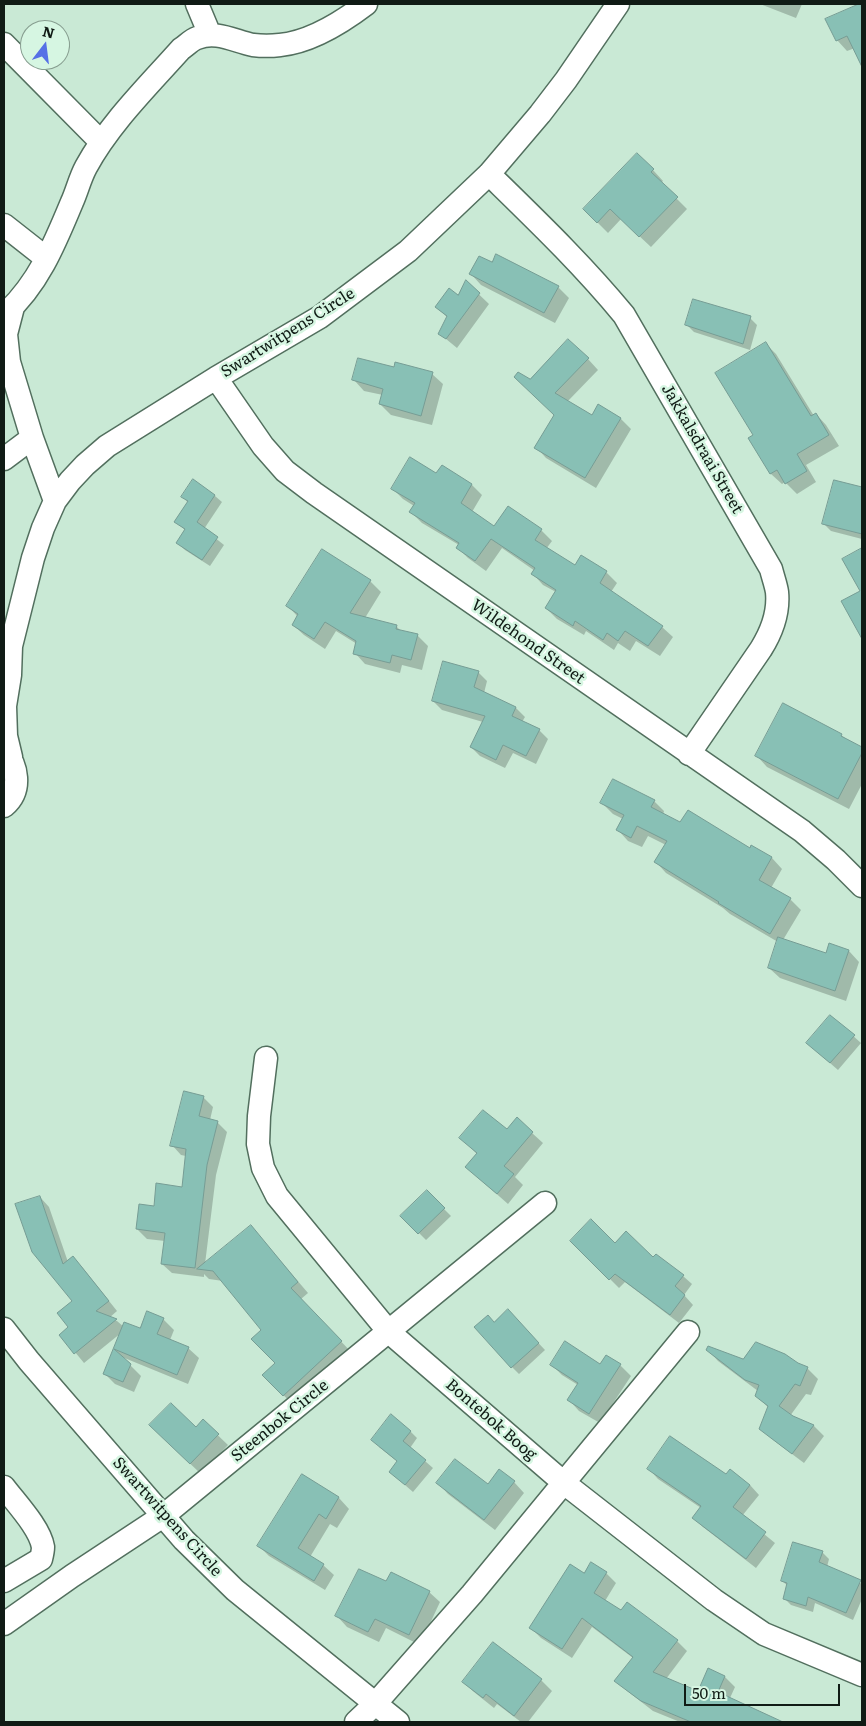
<!DOCTYPE html>
<html>
<head>
<meta charset="utf-8">
<style>
	body { margin:0 }
	#map { position:relative; width:866px; height:1726px; overflow:hidden; background:#c9e9d5; font-family:Literata,serif }
	canvas { display:block }
	.frame { position:absolute; inset:0; border:5px solid #101b15; pointer-events:none }
	.north { position:absolute; left:20px; top:20px; width:50px; height:50px; box-sizing:border-box; background:#d6f6e2; border:1px solid #879e90; border-radius:50%; rotate:15deg; font-size:14px; font-weight:700; line-height:20px; text-align:center; color:#101b15 }
	.north::after { content:''; display:block; margin:auto; width:18px; height:22px; background:#5670e6; clip-path:polygon(50% 0,100% 100%,50% 72%,0 100%) }
	.scale { position:absolute; left:684px; top:1684px; width:156px; height:22px; box-sizing:border-box; border:2px solid #101b15; border-top:0; padding-left:6px; font-size:15px; line-height:18px; white-space:nowrap; color:#101b15; -webkit-text-stroke:4px #d6f6e2; paint-order:stroke }
</style>
</head>
<body>
<div id="map">
<canvas width="866" height="1726"></canvas>
<div class="frame"></div>
<div class="north">N</div>
<div class="scale">50 m</div>
</div>
<script>
const c = document.querySelector('canvas').getContext('2d');
c.lineJoin = 'round';
function fill(path, color) { c.fillStyle = color; c.fill(path, 'evenodd'); }
function strokePath(path, color, width, dash) { c.strokeStyle = color; c.lineWidth = width; c.lineCap = dash ? 'butt' : 'round'; c.setLineDash(dash || []); c.stroke(path); }
function label(font, color, halo, rows, align = 'center') {
  c.font = font + ' Literata,serif'; c.lineWidth = 5; c.setLineDash([]); c.textBaseline = 'middle'; c.strokeStyle = halo; c.fillStyle = color; for (const [text, x, y, turn = 0] of rows) {
    c.save(); c.translate(x, y); c.rotate((+turn || 0) * Math.PI / 180); c.textAlign = isNaN(turn) ? turn : align; if (halo) c.strokeText(text, 0, 0); c.fillText(text, 0, 0); c.restore();
  }
}
fill(new Path2D(`
	M760 4H802L796 18Z
	M862 4V55L855 48 847 51 837 40 827 20Z
	M653 170 663 181 661 183 687 209 651 247 621 219 608 233 584 209Z
	M471 274 558 287 569 298 555 323 481 285Z
	M466 282 489 304 457 348 440 334 448 318 436 307 459 297Z
	M750 318 757 325 750 350 694 332 687 325Z
	M766 344 776 354 814 416 816 414 826 425 839 446 806 465 816 482 797 494 785 482 782 484 771 474 750 438 755 435Z
	M588 359 598 370 567 402 592 416 599 406 621 419 631 429 596 488 546 458 536 447 555 415 530 380Z
	M395 369 432 374 443 384 432 425 391 415 380 404 383 395 364 391 354 380Z
	M437 475 472 485 482 495 472 512 494 527 508 507 541 530 552 541 546 549 575 566 606 572 617 583 611 592 662 627 673 637 660 656 636 641 630 651 618 643 614 650 586 631 584 635 557 619 546 608 556 592 543 585 533 574 535 571 502 548 486 571 468 558 457 547 459 545 422 523 411 512 414 506 403 499 392 488Z
	M834 481 862 488V539L831 531 824 524Z
	M215 496 222 502 204 529 224 545 210 566 185 550 178 543 186 531 175 521 188 503 183 497Z
	M862 549V630L854 621 861 592 844 559Z
	M370 581 381 592 365 618 396 626 402 632 417 635 428 646 422 670 402 665 400 673 365 664 355 653 357 644 336 631 325 649 304 635 293 625 298 617 288 606Z
	M478 672 487 681 484 693 516 708 525 717 522 722 539 730 548 739 536 764 513 753 505 768 480 756 471 747 483 722 442 710 433 701Z
	M841 735 846 739 862 748V784L849 809 767 767 757 756Z
	M654 801 664 811 663 815 681 824 750 850 752 847 772 858 782 869 771 888 790 899 801 910 783 940 827 954 830 945 849 951 859 962 846 1001 780 978 769 968 778 942 730 914 723 908 666 873 656 862 666 845 648 836 642 847 628 841 618 830 623 819 613 814 602 803Z
	M831 1016 861 1043 838 1070 815 1050Z
	M203 1097 213 1107 210 1120 217 1122 227 1132 216 1175 205 1264 261 1238 308 1293 301 1299 352 1353 294 1406 264 1375 277 1363 263 1330 223 1281 209 1279 204 1274V1277L172 1273 162 1264 165 1241 147 1239 137 1229 155 1207 183 1188 186 1156 181 1155 172 1145Z
	M507 1131 532 1133 543 1143 515 1177 523 1185 508 1204 466 1167 477 1154 461 1138Z
	M427 1192 451 1216 426 1240 402 1216Z
	M40 1197 49 1207 68 1262 82 1267 117 1311 109 1318 117 1321 124 1327 141 1330 163 1319 174 1330 170 1340 188 1348 199 1358 188 1384 122 1357 141 1376 134 1392 115 1384 105 1374 121 1333 84 1363 61 1335 70 1327 74 1301Z
	M572 1241 615 1244 653 1259 683 1276 692 1284 684 1295 693 1305 679 1323 625 1282 619 1288Z
	M515 1318 545 1350 519 1374 512 1367Z
	M708 1350 743 1361 797 1364 807 1368 818 1379 811 1395 806 1394 790 1416 814 1426 824 1436 804 1463 772 1439 761 1428 769 1408 756 1396 758 1391 718 1361Z
	M552 1365H620L631 1376 600 1423 579 1411 569 1400 578 1385 562 1375Z
	M203 1421 228 1445 201 1474 161 1436 196 1428Z
	M410 1431 417 1438 410 1448 433 1468 413 1492 390 1472 398 1462 379 1447Z
	M649 1469 726 1476 750 1485 759 1495 742 1516 775 1543 756 1568 703 1527 694 1518 701 1508 658 1479Z
	M302 1476 339 1498 349 1509 337 1528 330 1524 310 1557 323 1565 334 1575 325 1590 269 1556 259 1546Z
	M514 1482 524 1493 495 1530 448 1494 438 1483 488 1486Z
	M822 1552 829 1559 827 1567 862 1584V1599L853 1620 815 1603 813 1612 791 1605 784 1598 788 1586 782 1581Z
	M591 1564 606 1573 616 1583 605 1601 677 1641 687 1651 666 1679 698 1693 725 1677 735 1687 730 1698 781 1722H680L653 1711 626 1690 616 1680 633 1658 592 1627 572 1658 541 1638 531 1628 584 1575Z
	M387 1583 429 1592 440 1602 420 1645 386 1628 379 1642 347 1627 337 1616Z
	M493 1643 541 1680 552 1691 528 1722H521L497 1704 494 1708 474 1692 463 1682Z`), '#0003');
const building = new Path2D(`
	M859 4H862V67L847 36 836 41 825 19Z
	M637 153 654 169 651 172 678 197 639 237 610 209 597 223 583 209Z
	M496 254 559 286 544 313 469 274 479 256 492 262Z
	M466 280 480 293 446 339 438 334 447 316 435 307 449 288 458 295Z
	M693 299 751 316 743 344 685 325Z
	M568 339 589 358 555 393 592 415 598 404 621 418 585 478 534 448 554 415 514 377 518 372 530 379Z
	M766 342 811 416 816 413 829 435 797 454 807 471 785 484 777 470 770 474 748 438 753 435 715 373Z
	M358 358 394 367 395 362 433 372 421 416 379 404 383 389 352 380Z
	M410 457 436 473 442 465 472 484 461 503 494 526 508 506 542 529 535 540 575 565 581 555 607 571 600 583 663 626 648 646 625 631 618 641 607 633 603 640 575 621 573 626 545 608 556 590 531 574 535 568 491 539 475 561 456 548 459 543 409 512 415 503 391 489Z
	M193 479 215 495 197 522 218 537 202 560 176 543 185 529 174 522 188 501 181 497Z
	M834 480 862 487V534L822 524Z
	M862 548V639L841 601 860 591 842 559Z
	M322 549 371 580 350 613 397 625 396 629 418 634 411 660 392 655 390 663 353 654 356 641 325 622 314 639 292 625 298 614 286 606Z
	M443 661 479 671 474 687 516 707 512 716 540 729 526 756 503 745 496 760 470 747 485 716 432 701Z
	M783 703 842 734 841 736 862 747V753L838 799 755 756Z
	M613 779 655 800 651 807 680 822 688 810 750 848 751 845 772 857 759 880 791 898 770 934 718 903 719 902 654 862 667 841 637 826 631 838 616 830 624 815 600 803Z
	M778 937 826 953 829 943 849 950 835 991 768 968Z
	M830 1015 855 1035 830 1063 806 1043Z
	M184 1091 204 1096 199 1116 218 1121 207 1165 195 1268 161 1264 165 1233 136 1229 139 1204 154 1206 156 1183 182 1187 186 1149 170 1146Z
	M483 1110 507 1129 517 1117 533 1132 504 1166 514 1174 497 1194 465 1167 477 1153 459 1138Z
	M427 1190 445 1208 418 1234 400 1216Z
	M40 1196 63 1264 73 1256 109 1301 96 1311 117 1319 74 1354 59 1335 68 1327 57 1313 72 1301 32 1252 15 1204Z
	M591 1219 615 1243 626 1231 653 1257 656 1254 684 1275 675 1286 685 1295 670 1315 615 1274 609 1280 570 1241Z
	M251 1225 298 1282 291 1288 342 1341 283 1396 262 1375 275 1363 251 1339 261 1330 213 1271 197 1269Z
	M508 1309 539 1343 511 1368 474 1327 488 1315 494 1322Z
	M147 1311 164 1318 157 1334 189 1347 177 1375 114 1349 131 1364 123 1382 103 1374 124 1322 140 1328Z
	M565 1341 600 1364 606 1355 621 1364 589 1414 567 1400 578 1383 550 1365Z
	M756 1342 785 1354 798 1363 808 1367 800 1386 795 1384 779 1406 793 1416 814 1425 792 1454 759 1429 768 1406 755 1396 759 1385 745 1380 706 1350 708 1346 743 1359Z
	M171 1403 196 1427 203 1419 219 1434 190 1464 149 1425Z
	M391 1414 411 1431 403 1441 426 1460 405 1485 389 1472 397 1461 371 1440Z
	M670 1436 726 1474 730 1469 750 1485 733 1507 766 1532 746 1559 692 1518 701 1506 647 1469Z
	M455 1459 488 1484 499 1469 515 1481 484 1520 436 1483Z
	M302 1474 339 1497 326 1519 319 1514 298 1548 324 1564 314 1581 257 1546Z
	M793 1542 823 1551 819 1562 861 1580 846 1613 808 1597 806 1606 783 1599 787 1583 781 1581Z
	M591 1562 607 1572 594 1593 621 1610 627 1602 678 1640 653 1672 698 1691 708 1668 725 1676 718 1692 783 1722H691L641 1701 614 1681 633 1657 582 1618 562 1649 529 1628 570 1564 584 1573Z
	M359 1569 386 1581 391 1572 430 1591 409 1635 375 1619 368 1632 335 1616Z
	M493 1642 542 1679 514 1716 486 1694 483 1698 462 1682Z`);
fill(building, '#88c0b5');
strokePath(building, '#769c94', 1);
const street = new Path2D(`
	M197 4 210 35
	M4 44 101 142
	M489 174C536 220 582 264 624 315L771 569C773 577 776 585 777 592 779 612 771 633 761 649L689 754
	M4 225 46 258
	M13 307 6 334 9 362 32 438 55 501
	M4 315C38 285 55 243 72 202 77 191 80 178 86 167 110 123 148 86 181 49 186 46 191 40 197 38 216 30 234 41 253 45 261 46 272 46 280 45 311 42 341 23 366 4
	M216 378 263 446 285 471 314 493 802 831 836 860 862 886
	M4 459 32 438
	M4 749C17 765 23 790 4 806
	M11 757 6 736 5 706 10 675 11 646 33 558 43 528 55 501 70 481 85 465 107 446 216 378 320 317 408 251 489 174 540 114 566 80 618 4
	M266 1058 259 1116 258 1144 263 1168 277 1196 389 1332 564 1483 714 1600 764 1634 862 1675
	M4 1329 29 1361 184 1540 235 1590 398 1722
	M4 1487C16 1503 40 1528 43 1547 43 1551 42 1555 41 1559L4 1581
	M4 1624 72 1576 163 1516 545 1203
	M356 1722 375 1704 472 1594 688 1332`);
strokePath(street, '#526f5e', 25);
strokePath(street, '#fff', 22);
label('16px', '#101b15', '#d6f6e2', [
	["Swartwitpens Circle",288,333,-32],
	["Jakkalsdraai Street",702,449,60],
	["Wildehond Street",528,642,35],
	["Bontebok Boog",491,1420,41],
	["Steenbok Circle",280,1421,-39],
	["Swartwitpens Circle",167,1517,48]
]);
</script>
</body>
</html>
